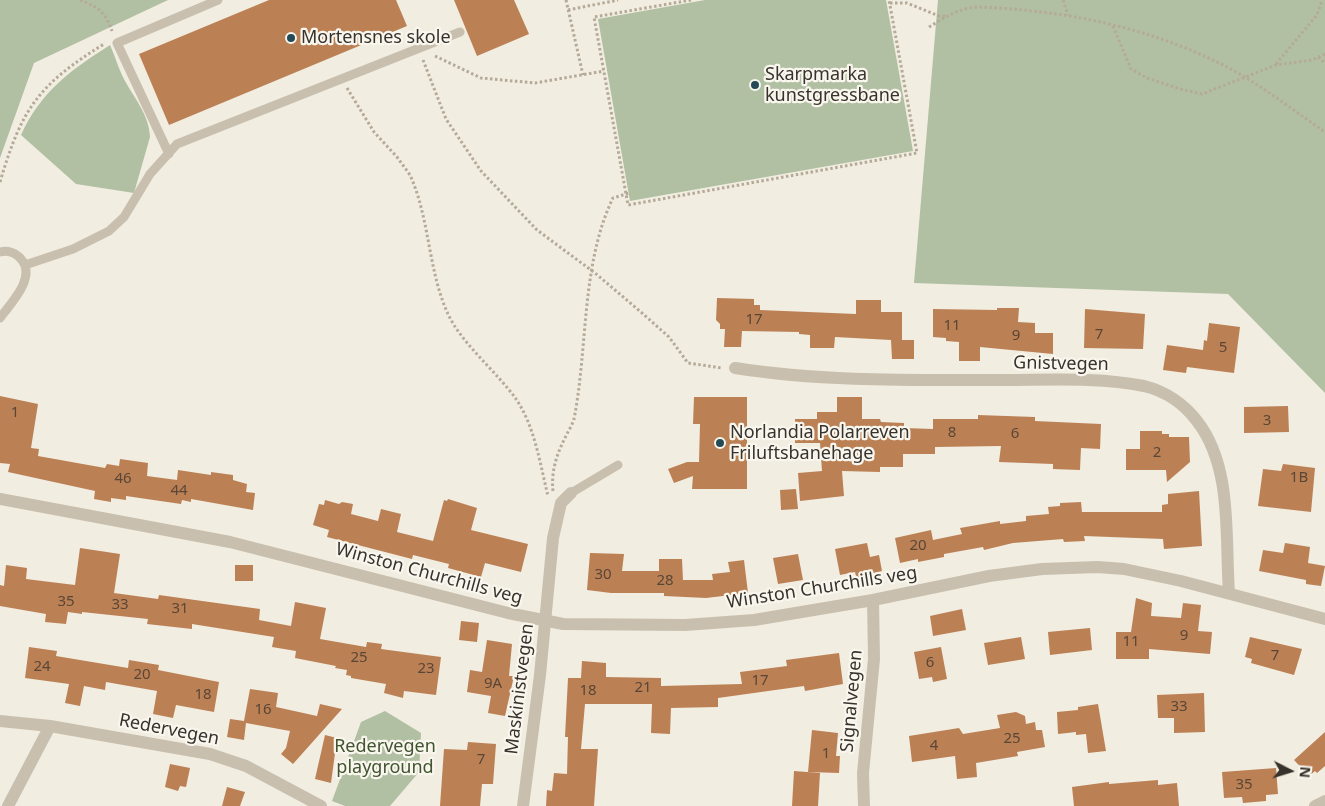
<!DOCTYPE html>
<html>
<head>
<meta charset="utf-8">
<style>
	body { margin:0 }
	#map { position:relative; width:1325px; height:806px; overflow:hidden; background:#f1ede1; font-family:"Noto Sans",sans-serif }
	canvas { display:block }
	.north { position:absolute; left:1265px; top:746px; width:50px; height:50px; -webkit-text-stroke:4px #f9f6ee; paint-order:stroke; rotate:95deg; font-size:14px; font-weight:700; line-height:20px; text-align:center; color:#38322c }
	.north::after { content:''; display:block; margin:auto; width:18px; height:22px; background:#38322c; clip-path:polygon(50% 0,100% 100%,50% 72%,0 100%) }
</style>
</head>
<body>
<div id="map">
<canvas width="1325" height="806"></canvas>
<div class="north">N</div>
</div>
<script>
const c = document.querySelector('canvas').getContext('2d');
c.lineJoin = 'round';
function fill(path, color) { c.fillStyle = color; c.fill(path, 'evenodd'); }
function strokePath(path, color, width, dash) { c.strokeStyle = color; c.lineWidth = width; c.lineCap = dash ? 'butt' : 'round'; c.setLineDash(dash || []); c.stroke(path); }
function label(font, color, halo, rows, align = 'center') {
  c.font = font + ' "Noto Sans",sans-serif'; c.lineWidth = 4.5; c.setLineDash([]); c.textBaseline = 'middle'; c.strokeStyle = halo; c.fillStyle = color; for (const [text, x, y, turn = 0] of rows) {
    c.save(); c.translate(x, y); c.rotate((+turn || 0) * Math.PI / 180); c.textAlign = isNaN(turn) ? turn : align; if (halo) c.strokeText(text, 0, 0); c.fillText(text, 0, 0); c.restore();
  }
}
fill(new Path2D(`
	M0 0H168L34 63 0 158Z
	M705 0H886L913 151 630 201 598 19Z
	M938 0H1325V393L1228 294 914 283Z
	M110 45C115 56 119 70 125 81 135 99 149 115 150 137L134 193 76 184 21 135C41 91 71 70 110 45Z
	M385 711 421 733 419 772 390 806H345L332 801 361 722Z`), '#b1c0a2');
fill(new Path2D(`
	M269 0H396L407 26 169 125 139 54Z
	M454 0H514L529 34 477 56Z
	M717 298 754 299V305H760V310L856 314V300H881V312H902V340H914V359H892L891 340 835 337 834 348H810V335L799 334V332L742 331 741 347H724L725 329H720V324L716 320Z
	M997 308H1019L1018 322 1035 323V333H1053V354L980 347V361H959V342L946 341V338L933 337V309L997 310Z
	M1085 309 1145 314 1143 349 1084 348Z
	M1209 323 1240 327 1234 373 1187 367 1186 373 1163 370 1167 345 1203 350 1204 340 1207 341Z
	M0 396 38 404 31 448 39 449 38 456 105 468 107 464 119 466 120 459 148 463 147 476 177 480 178 470 211 475V472L233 475V480L247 484 246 492 255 493 253 510 191 499V502L182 500 181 504 126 496V500L111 498V502L94 499 95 491 8 472 10 464 0 463Z
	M694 397H747V489H692L693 476 674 483 668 469 687 462H699L700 424H693Z
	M837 397H862V419H880L881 422 904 423V428L933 429V419H978V415L1035 417V421L1101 424 1100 449 1081 448 1080 470 1053 469V464L999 462 1001 446 935 447V454H903V467H880V472L842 471 844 496 800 501 798 473 822 471 820 443H795V419H817V412H837Z
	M1288 406 1289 432 1244 433V407Z
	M1140 431H1162V434H1169V437H1189L1190 462 1167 482 1166 470H1126V449H1140Z
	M1283 464 1315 468 1311 512 1258 506 1263 469 1281 471Z
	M796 489 798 509 781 510 780 490Z
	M1199 491 1202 546 1164 549 1163 539 1084 536 1085 541 1064 542 1063 539 1013 543 984 550 983 547 944 554V557L918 562V559L900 563 895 538 931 530 933 540 962 534 960 528 1000 521V524L1026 521V516L1049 514 1048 507 1060 506V503L1081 502 1082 512H1162V505L1168 504V494Z
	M448 499 477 508 471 530 528 544 521 572 485 563 481 577 448 568 449 564 413 555 412 559 327 537 329 530 313 525 319 504 324 505 325 500 339 504 342 502 353 504 351 514 378 521 381 509 401 514 397 532 433 541 444 500 447 501Z
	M867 543 870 557 879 555 882 571 873 573V577L857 580 855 572 840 575 835 549Z
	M1285 543 1310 547 1308 563 1325 566 1321 586 1306 584V580L1259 571 1263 550 1283 553Z
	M80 548 120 554 114 593 158 599 159 595 260 609 259 620 291 626 295 602 326 608 320 639 366 647 367 642 382 644 381 649 441 657 436 695 404 691 403 698 384 693 386 684 351 678V676L346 675 347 670 335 668 336 666 295 658 296 651 272 647 274 637 192 624V629L147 624 148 619 82 612V614L68 612 66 624 45 622 46 614 0 606V585L4 586 6 565 27 568 26 579 75 585Z
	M590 553 624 554 622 571H659V559H682L683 580H713L712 574 730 572 728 562 744 560 748 593 706 598 664 596V593H611L587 590Z
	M798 554 803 580 778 584 773 558Z
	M235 565H253V581H235Z
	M1136 598 1152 603 1151 616 1181 618 1183 603 1201 605 1198 631 1212 632 1210 654 1149 649V659H1116V632H1131Z
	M962 609 966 630 933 636 930 616Z
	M461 621 479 623 477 642 459 640Z
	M1090 628 1092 650 1050 655 1048 632Z
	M1021 637 1025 659 988 665 984 643Z
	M1250 637 1302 649 1294 675 1251 663 1252 659 1245 657Z
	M487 640 512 644 509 676H514L505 716 488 713 491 696 467 692 470 670 482 672Z
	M29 647 57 651 56 656 128 668 129 660 159 665 158 670 219 682 214 712 176 705 173 718 153 714 157 691 106 682 105 690 84 686 80 706 65 703 69 684 25 678Z
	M941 647 947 679 933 682 932 677 919 679 914 652Z
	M839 653 843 684 805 691 804 686 718 698V707L671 708 670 734 651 733 652 704H585L581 749H598L594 806H546L547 790 552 791 554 773 567 774 568 737H565L568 678H581L582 661 606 663V677L661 678V686L742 684 740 672 787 666 786 660Z
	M250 689 278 693 276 707 317 716 320 704 342 709 293 764 281 754 286 748 290 731 246 723 244 740 227 737 230 719 244 721Z
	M1204 693 1205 732 1174 733V718H1158L1157 695Z
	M1098 704 1106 751 1088 753 1086 734 1076 735V732L1058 734 1057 712 1078 710V707Z
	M1016 712 1025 716 1026 724 1035 722 1036 730H1042L1045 747 1017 752 1018 756 976 763 977 777 957 779 955 756 912 762 909 736 959 728 963 734 1000 728 997 715Z
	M812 730 838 733 836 756H840L839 773 808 772Z
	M1325 732V766L1317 773 1315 771 1309 776 1294 760Z
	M325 735 337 738 331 783 315 779Z
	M468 742 496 744 493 784H482L480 806H440L444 749 467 750Z
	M170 764 190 768 186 787 180 786 178 791 165 787Z
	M1276 768 1278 794 1266 795V801L1243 803 1242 797 1224 798 1222 772Z
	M794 771 820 773 818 806H792Z
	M1158 780V785L1177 783 1179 806H1074L1072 787 1109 782V784Z
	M227 787 245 792 240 806H222Z`), '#bc8055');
strokePath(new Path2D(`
	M80 0C99 7 105 12 112 31
	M566 0 583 75
	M691 0 594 17 628 205 917 153 889 0
	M1063 0 1068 15
	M890 3H907L939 16H946
	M568 10 618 0
	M1113 26 1131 69 1147 78 1180 89 1202 94 1276 65 1312 60 1325 54
	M929 27C944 18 959 8 977 7 1063 10 1150 27 1227 67 1261 85 1293 110 1325 132
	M435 56 481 78 535 83 604 71
	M1318 57 1325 63
	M423 60 446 119 481 171 537 230 595 273 642 313 669 337 688 363 722 368
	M1276 64 1317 15 1322 0
	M347 88 374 132 397 157 410 175C430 219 428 271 448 314 461 343 497 372 516 399 535 427 540 464 548 496
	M0 182C22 108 38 85 104 44
	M553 491C551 473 556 456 564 440 567 433 572 426 574 419 588 348 581 264 613 198L629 193`), '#b5a998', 3, [2.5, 2.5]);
strokePath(new Path2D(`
	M169 154 117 43 218 0
	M0 252C8 250 16 253 21 259 37 277 11 303 0 318
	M25 265 73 249 109 231 124 217 150 174 177 144 460 32
	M571 493 618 465`), '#c9bfae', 9);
strokePath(new Path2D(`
	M735 368C824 382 914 380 1004 380 1049 380 1099 377 1144 386 1165 391 1184 404 1197 421 1233 467 1225 538 1229 593
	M0 499 230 542 508 613 563 624 685 625 754 620 873 600 989 576 1042 569 1098 567 1124 569 1181 581 1325 619
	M0 721 50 726 210 754 246 766 321 806
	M8 806 50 726
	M523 806 540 675 553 538 561 503 571 493
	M864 806 863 773 874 659 873 600
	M1315 806 1325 801`), '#c9bfae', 12);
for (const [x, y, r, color] of [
	[291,38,5,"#244a56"],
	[755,85,5,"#244a56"],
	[720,443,5,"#244a56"]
]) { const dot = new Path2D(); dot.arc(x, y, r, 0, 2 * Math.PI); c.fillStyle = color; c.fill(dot); strokePath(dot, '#f9f6ee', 2); }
label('15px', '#594636', null, [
	["17",754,320],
	["11",952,326],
	["7",1099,335],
	["9",1016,336],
	["5",1223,348],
	["1",15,413],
	["3",1267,421],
	["8",952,433],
	["6",1015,434],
	["2",1157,453],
	["1B",1299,478],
	["46",123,479],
	["44",179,491],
	["20",918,546],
	["30",603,575],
	["28",665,581],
	["35",66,602],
	["33",120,605],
	["31",180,609],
	["9",1184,636],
	["11",1131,642],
	["7",1275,656],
	["25",359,658],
	["6",930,663],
	["24",42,667],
	["23",426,669],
	["20",142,675],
	["17",760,681],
	["9A",493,684],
	["21",643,688],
	["18",588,691],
	["18",203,695],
	["33",1179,707],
	["16",263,710],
	["25",1012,739],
	["4",934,746],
	["1",826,754],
	["7",481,760],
	["35",1244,785]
]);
label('18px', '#38322c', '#f9f6ee', [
	["Mortensnes skole",301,38],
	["Skarpmarka",765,75],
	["kunstgressbane",765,96],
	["Norlandia Polarreven",730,433],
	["Friluftsbanehage",730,454]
], 'left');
label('18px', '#38322c', '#f9f6ee', [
	["Gnistvegen",1061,364,1],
	["Winston Churchills veg",429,574,15],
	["Winston Churchills veg",822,588,-9],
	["Maskinistvegen",520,689,-83],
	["Signalvegen",852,701,-85],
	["Redervegen",169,730,11]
]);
label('18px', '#415431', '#f9f6ee', [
	["Redervegen",385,747],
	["playground",385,768]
]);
</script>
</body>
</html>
